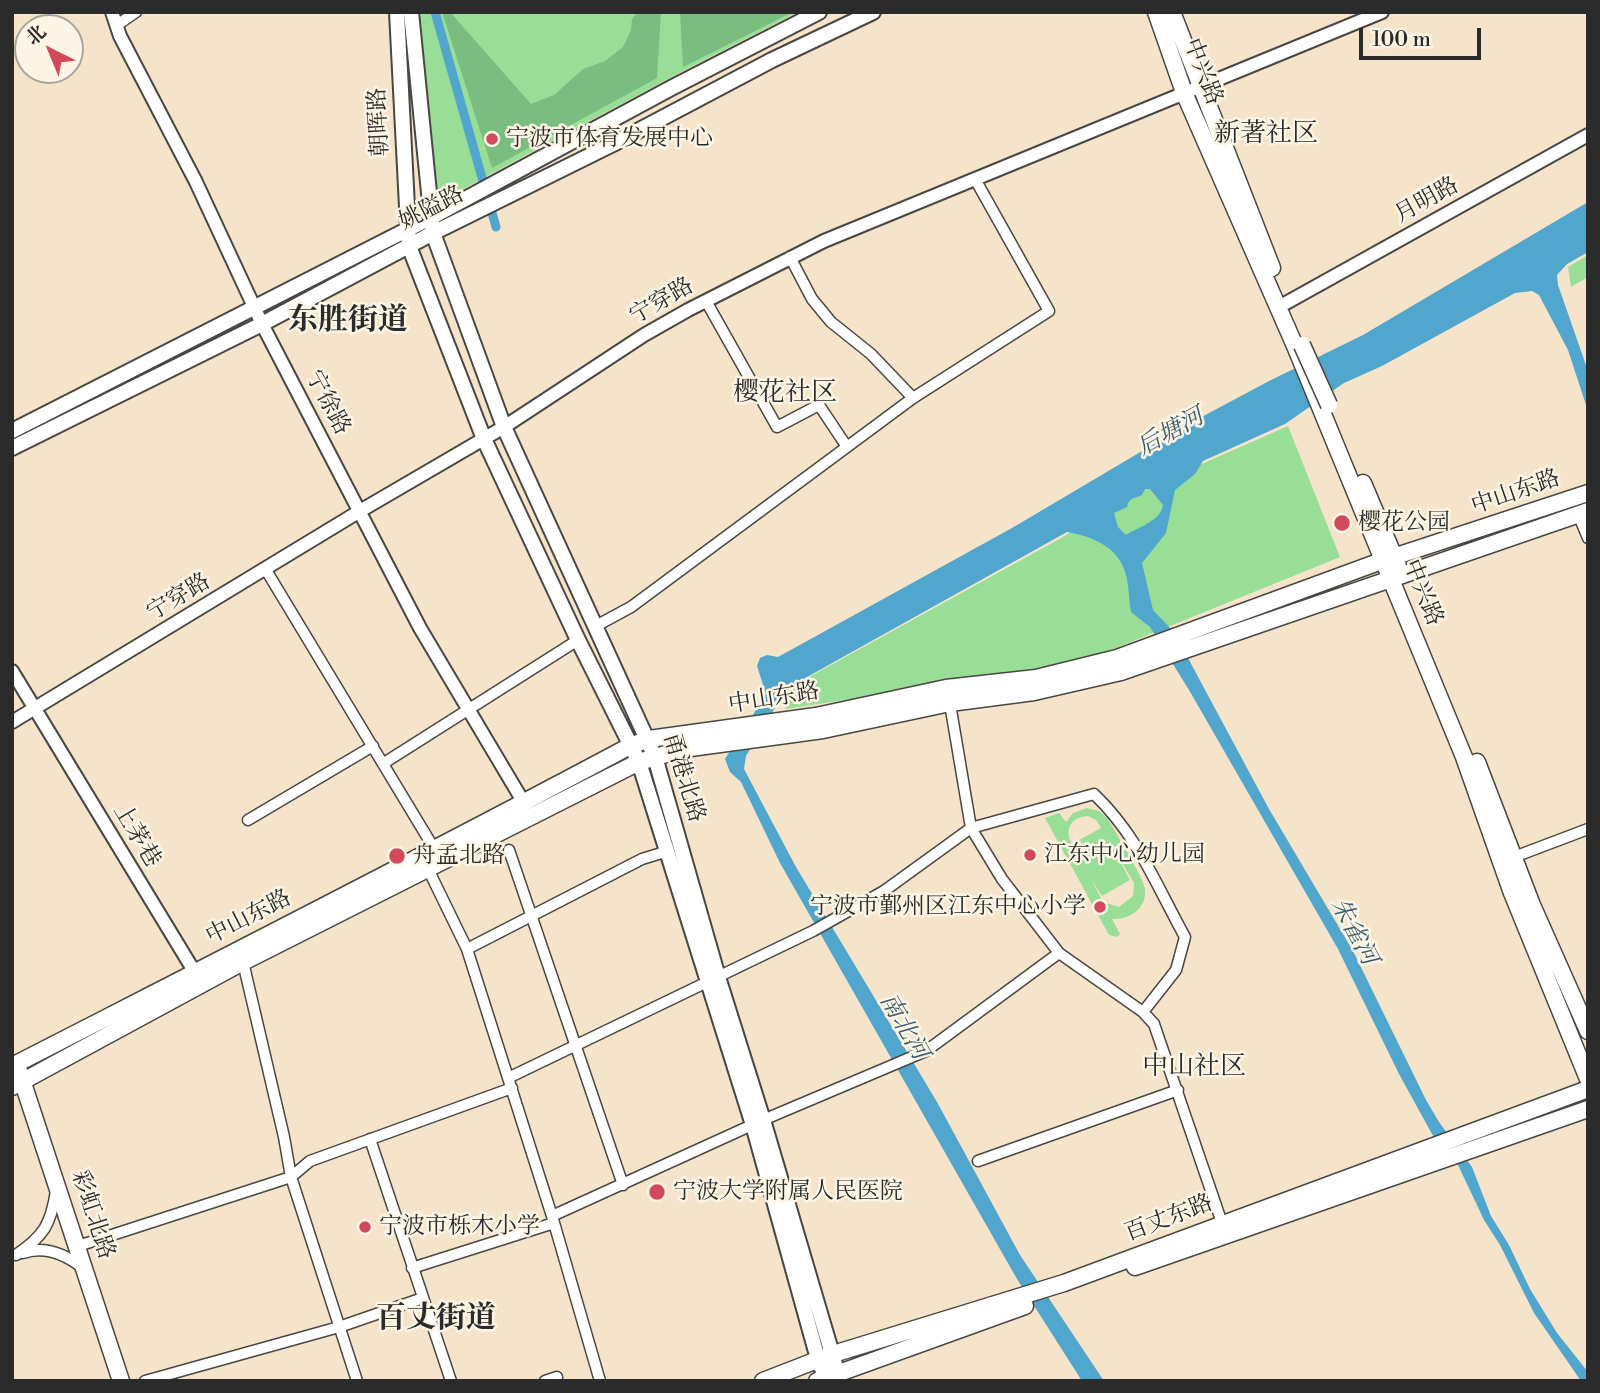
<!DOCTYPE html>
<html>
<head>
<meta charset="utf-8">
<style>
	body { margin:0 }
	#map { position:relative; width:1600px; height:1393px; overflow:hidden; background:#f6e4ca; font-family:"Libre Bodoni","Noto Serif SC",serif }
	canvas { display:block }
	.frame { position:absolute; inset:0; border:14px solid #2b2b2b; pointer-events:none }
	.north { position:absolute; left:14px; top:14px; width:70px; height:70px; box-sizing:border-box; background:#fcf5e5; border:2px solid #a8a49b; border-radius:50%; rotate:317deg; font-size:19px; font-weight:700; line-height:28px; text-align:center; color:#2b2b2b }
	.north::after { content:''; display:block; margin:auto; width:24px; height:32px; background:#d1495b; clip-path:polygon(50% 0,100% 100%,50% 72%,0 100%) }
	.scale { position:absolute; left:1359px; top:28px; width:122px; height:32px; box-sizing:border-box; border:4px solid #2b2b2b; border-top:0; padding-left:9px; font-size:21px; line-height:24px; white-space:nowrap; color:#2b2b2b; -webkit-text-stroke:5px #fcf5e5; paint-order:stroke }
</style>
</head>
<body>
<div id="map">
<canvas width="1600" height="1393"></canvas>
<div class="frame"></div>
<div class="north">北</div>
<div class="scale">100 m</div>
</div>
<script>
const c = document.querySelector('canvas').getContext('2d');
c.lineJoin = 'round';
function fill(path, color) { c.fillStyle = color; c.fill(path, 'evenodd'); }
function strokePath(path, color, width, dash) { c.strokeStyle = color; c.lineWidth = width; c.lineCap = dash ? 'butt' : 'round'; c.setLineDash(dash || []); c.stroke(path); }
function label(font, color, halo, rows, align = 'center') {
  c.font = font + ' "Libre Bodoni","Noto Serif SC",serif'; c.lineWidth = 5; c.setLineDash([]); c.textBaseline = 'middle'; c.strokeStyle = halo; c.fillStyle = color; for (const [text, x, y, turn = 0] of rows) {
    c.save(); c.translate(x, y); c.rotate((+turn || 0) * Math.PI / 180); c.textAlign = isNaN(turn) ? turn : align; if (halo) c.strokeText(text, 0, 0); c.fillText(text, 0, 0); c.restore();
  }
}
fill(new Path2D(`
	M419 12H798L679 73 433 205Z
	M1588 255V277L1571 287 1568 267Z
	M1288 426 1340 557 1111 650 1043 670 786 709 782 692 1061 538 1131 495Z
	M1087 808 1099 811 1108 819C1116 833 1143 877 1145 889 1147 909 1129 920 1112 919L1120 934 1117 937 1109 935 1045 818 1059 813 1066 822 1073 813ZM1088 816 1096 820 1101 828 1072 844C1064 829 1071 817 1088 816ZM1108 839 1134 883 1133 896 1119 907 1103 902 1091 879 1102 896 1130 880Z`), '#99de97');
fill(new Path2D(`
	M442 12H450L531 104 554 95 583 69 605 61 623 47 631 30 632 19 638 12H661L657 78 492 168Z
	M680 12H793L683 67Z`), '#7abd80');
fill(new Path2D(`
	M1588 202V252L1567 264 1557 275 1558 285 1588 371V411L1568 350 1539 295 1532 291 1515 293 1382 366 1344 383 1285 424 1203 461 1195 474 1175 490 1166 533 1142 563 1153 610 1174 632 1269 809 1353 951 1426 1100 1439 1122 1472 1167 1491 1216 1509 1245 1530 1289 1557 1333 1588 1372V1381H1581L1534 1313 1500 1245 1484 1220 1458 1165 1432 1134 1399 1074 1338 949 1189 690 1150 627 1131 612C1129 601 1129 590 1127 579 1121 548 1095 537 1067 532L782 691 779 701 746 756 744 769 796 867 937 1102 1020 1255 1104 1381H1082L1017 1279 780 863 741 782 730 772 725 759 766 694 757 666 760 658 767 655 778 657 1012 528 1181 428 1269 381 1363 335ZM1145 489H1150L1163 505C1161 521 1138 527 1126 535L1118 527 1114 513 1127 507C1129 497 1134 499 1142 495Z`), '#50a6cd');
strokePath(new Path2D(`
	M435 12 496 227`), '#50a6cd', 9);
const minor = new Path2D(`
	M117 25 136 12
	M706 301 777 427 819 405 847 447
	M913 398 1049 311 975 179
	M1578 514 1588 538
	M266 570 435 850
	M594 627 631 607 913 398 871 354 831 322 812 299 790 257
	M949 698 971 828 1002 879 1059 953 1143 1012 1154 1024 1222 1223
	M384 763 578 640
	M248 820 373 746
	M509 850 623 1185
	M1514 857 1588 829
	M428 869 467 949 552 1216 600 1381
	M467 949 642 859 668 851
	M243 962 284 1137 291 1177 357 1381
	M508 1078 813 931 884 891 971 828 1094 794C1138 836 1156 885 1185 937L1176 970 1143 1012
	M370 1139 451 1381
	M978 1161 1178 1090
	M552 1216 763 1120 926 1051 1059 953
	M78 1246 291 1177 310 1161 512 1088
	M23 1253C45 1245 65 1254 83 1268
	M16 1255C44 1236 51 1224 56 1191
	M412 1268 554 1223
	M145 1381 339 1327 423 1298
	M545 1381 557 1377`);
const tertiary = new Path2D(`
	M112 12 120 36 196 182 262 324 420 628 524 803
	M1286 303 1588 135
	M12 671 194 971 196 978
	M12 722 360 511 504 427 644 335 688 310 824 241 1382 12`);
const secondary = new Path2D(`
	M397 12 409 246 484 439 578 640 639 762 753 1125 818 1359 827 1381
	M411 12 433 233 504 427 655 757 718 977 763 1120 840 1381
	M12 431 430 218 673 87 819 12
	M12 448 262 324 433 233 613 144 772 60 873 12`);
const primary = new Path2D(`
	M1156 12 1185 95 1295 346 1464 757 1512 893 1588 1079
	M1172 12 1272 268
	M1363 483 1398 566
	M1477 762 1532 905 1588 1031
	M12 1066C219 960 426 855 630 746L649 739 816 716 946 688 1036 678 1117 658 1384 560 1588 493
	M19 1071 121 1381
	M12 1087 243 962 639 762 683 749 823 730 950 703 1034 692 1121 672 1588 511
	M1135 1267 1588 1109
	M763 1381 830 1355 1064 1283 1588 1089
	M817 1381 1025 1306`);
strokePath(minor, '#494743', 13);
strokePath(tertiary, '#494743', 16);
strokePath(secondary, '#494743', 18);
strokePath(primary, '#494743', 19);
strokePath(minor, '#fff', 10);
strokePath(tertiary, '#fff', 12);
strokePath(secondary, '#fff', 14);
strokePath(primary, '#fff', 16);
const primaryBridge = new Path2D(`
	M1302 345 1329 405`);
strokePath(primaryBridge, '#494743', 19, []);
strokePath(primaryBridge, '#fff', 16);
for (const [x, y, r, color] of [
	[492,139,7,"#d1495b"],
	[1342,523,9,"#d1495b"],
	[1030,855,7,"#d1495b"],
	[397,856,9,"#d1495b"],
	[1100,907,7,"#d1495b"],
	[657,1192,9,"#d1495b"],
	[365,1227,7,"#d1495b"]
]) { const dot = new Path2D(); dot.arc(x, y, r, 0, 2 * Math.PI); c.fillStyle = color; c.fill(dot); strokePath(dot, '#fcf5e5', 2.5); }
label('23px', '#2b2b2b', '#fcf5e5', [
	["中兴路",1202,72,69],
	["朝晖路",380,122,-93],
	["月明路",1427,201,-29],
	["姚隘路",432,209,-27],
	["宁穿路",662,302,-30],
	["宁徐路",327,403,62],
	["中山东路",1516,493,-19],
	["中兴路",1422,593,68],
	["宁穿路",179,598,-31],
	["中山东路",774,699,-9],
	["甬港北路",683,778,73],
	["上茅巷",136,836,59],
	["中山东路",249,918,-27],
	["彩虹北路",92,1215,72],
	["百丈东路",1169,1219,-21]
]);
label('23px', '#2b2b2b', '#fcf5e5', [
	["宁波市体育发展中心",506,139],
	["樱花公园",1358,523],
	["江东中心幼儿园",1044,855],
	["舟孟北路",413,856],
	["宁波市鄞州区江东中心小学",1086,907,"right"],
	["宁波大学附属人民医院",673,1192],
	["宁波市栎木小学",379,1227]
], 'left');
label('italic 24px', '#3a5c6c', '#fcf5e5', [
	["后塘河",1171,433,-29],
	["朱雀河",1353,932,62],
	["南北河",903,1027,60]
]);
label('26px', '#2b2b2b', '#fcf5e5', [
	["新著社区",1266,135],
	["樱花社区",785,394],
	["中山社区",1194,1068]
]);
label('bold 30px', '#2b2b2b', '#fcf5e5', [
	["东胜街道",348,322],
	["百丈街道",436,1320]
]);
</script>
</body>
</html>
